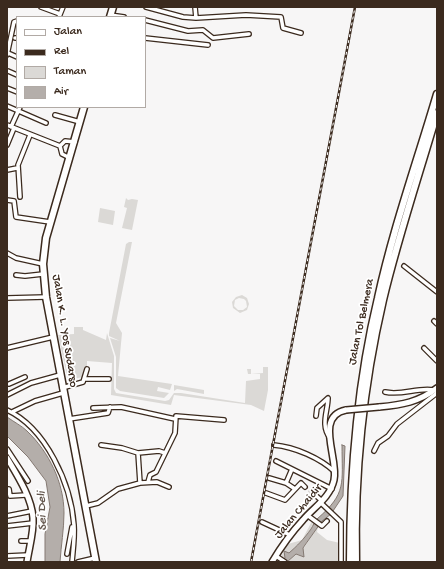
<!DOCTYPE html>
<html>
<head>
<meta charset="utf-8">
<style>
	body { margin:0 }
	#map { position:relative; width:444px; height:569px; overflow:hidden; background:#f7f6f6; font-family:"Gochi Hand",sans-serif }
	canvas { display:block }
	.frame { position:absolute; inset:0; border:8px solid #3b2a1e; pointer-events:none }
	.legend { position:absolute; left:16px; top:16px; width:130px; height:92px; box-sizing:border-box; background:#fff; border:1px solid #b1aaa5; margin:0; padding:5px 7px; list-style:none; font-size:12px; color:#3b2a1e }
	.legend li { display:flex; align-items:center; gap:8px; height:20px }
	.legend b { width:20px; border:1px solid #b1aaa5 }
</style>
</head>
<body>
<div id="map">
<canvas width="444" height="569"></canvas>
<div class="frame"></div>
<ul class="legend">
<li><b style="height:5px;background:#fff"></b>Jalan</li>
<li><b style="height:5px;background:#3b2a1e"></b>Rel</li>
<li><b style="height:11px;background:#dbd9d6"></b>Taman</li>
<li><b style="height:11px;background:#b4aeaa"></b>Air</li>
</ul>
</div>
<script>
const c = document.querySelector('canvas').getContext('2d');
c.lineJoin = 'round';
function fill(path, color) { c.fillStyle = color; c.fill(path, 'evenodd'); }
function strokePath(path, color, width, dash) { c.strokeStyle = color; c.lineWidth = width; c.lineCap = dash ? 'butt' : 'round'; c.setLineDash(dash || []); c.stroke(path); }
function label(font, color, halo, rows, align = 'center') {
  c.font = font + ' "Gochi Hand",sans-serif'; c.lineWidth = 3.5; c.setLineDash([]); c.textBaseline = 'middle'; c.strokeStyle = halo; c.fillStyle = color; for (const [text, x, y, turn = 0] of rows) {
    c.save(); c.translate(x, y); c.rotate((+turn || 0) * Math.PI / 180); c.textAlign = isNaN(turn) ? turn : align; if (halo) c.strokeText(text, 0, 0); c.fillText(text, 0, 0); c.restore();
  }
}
fill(new Path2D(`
	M126 198 128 200 132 199 138 200 132 230 122 228 127 208 124 207Z
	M100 208 115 211 113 225 98 222Z
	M129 242H132L116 323 122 333 118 376 172 384 170 390 158 387 157 391 169 393 164 398 120 391 116 388V357L110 338 120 341 109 336V333L126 244Z
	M242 295 247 298 249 304 247 310 240 313 233 308 232 302 236 297ZM239 298 244 299 246 301 247 307 243 310H238L234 306 235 300Z
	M74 327H83V330L106 340 107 333 114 356V389L116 393 165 401 169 400 174 393H181L245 403 246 381 260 379V374H248L247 369H251V374L263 373V367H268V390L264 411 251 405 174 395 171 405 111 395 112 363 87 361V367L83 377 68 380 58 335 74 334Z
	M174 385 204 390V394L177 389 174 391Z
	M312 521 315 523 300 545 278 562 288 544 302 540Z
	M318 526 317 532 327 540 340 543 339 562H287L296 554 303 557V549Z`), '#dbd9d6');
const water = new Path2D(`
	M7 417C14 422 22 426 27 431 49 452 64 483 64 513 64 529 61 546 60 562H45V534L50 507 46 481 28 457 7 436Z
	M342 445 345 446 343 496 331 514 322 521 305 545 303 548 304 557 296 554 287 562H278L285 558 284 551 289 553C297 546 304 539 311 529 313 526 315 521 317 519 347 493 342 484 342 445Z`);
fill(water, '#b4aeaa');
strokePath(water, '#847972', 1);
strokePath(new Path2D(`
	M309 490 313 493`), '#d1cdcb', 3.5, [3.5, 2]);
const street = new Path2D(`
	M41 7 60 14
	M146 7 183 17 196 18 246 15 281 17 283 28 301 33
	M195 7 196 18
	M110 15 124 17
	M59 17 63 7
	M145 20 188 31 203 30 213 38 249 34
	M15 38H17
	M145 38 208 45
	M8 53 17 57
	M7 55 14 22 17 21
	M8 71 17 75
	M7 88 17 92
	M7 106 46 123
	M55 115 80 122
	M7 125 60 146
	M11 127 20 107
	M7 145 14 128
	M70 158 62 154 60 146 65 141 75 142
	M7 170 17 168
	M20 197 18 165 30 135
	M7 200 14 201 16 217 50 222
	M7 253 16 258 43 264
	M404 266 437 292
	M16 275 25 276 43 274
	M7 298 46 297
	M434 321 437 324
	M7 348 53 337
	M424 348 437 361
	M84 379H109
	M9 384 25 377
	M62 388 83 382 87 369
	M385 392C402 396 417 387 434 390
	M7 395 31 383 60 375
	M93 408 121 407 175 419
	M7 410C46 428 71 484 74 525 75 537 73 550 72 562
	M12 412 35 401 63 393
	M316 416 317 408 328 398C328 411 320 425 330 438
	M69 419 108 413 110 407
	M101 445 122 448 138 453
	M274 445C295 447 320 458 335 472
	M7 449 28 481
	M374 451 378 443 388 436 397 424 437 393
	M276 461 332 489
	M269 478 286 483 295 489
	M148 482 150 475 156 472 175 433 176 416 224 420
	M140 483 138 453 159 451 165 453
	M286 483 292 469
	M7 489H9L10 496 26 495
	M266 493 285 500 301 483 305 487
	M313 493 322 501
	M320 502 341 522V562
	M86 506 98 503 118 489 140 483 157 482 169 487
	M307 515 322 526 327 521
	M7 516 32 511
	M262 522 290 535
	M7 526 33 523
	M21 541H30
	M67 554 72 527
	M7 556 28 555
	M276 556 285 562
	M78 562 95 558`);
const secondary = new Path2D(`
	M379 407C402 405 419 402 437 388
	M7 458C17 475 32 498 33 518 34 532 29 548 27 562
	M272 562C281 547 291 533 303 520 314 507 330 498 334 480 339 459 314 416 346 410`);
const highway = new Path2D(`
	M110 17 113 7
	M84 107 46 238 43 264 46 297 96 562
	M350 562C350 473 357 385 378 298 393 229 417 162 437 94
	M356 562C354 474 363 386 383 300 398 237 419 175 437 113`);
strokePath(street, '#3b2a1e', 6);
strokePath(secondary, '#3b2a1e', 8);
strokePath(highway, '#3b2a1e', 9);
strokePath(street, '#fff', 3.5);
strokePath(secondary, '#fff', 5);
strokePath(highway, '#fff', 6);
const rail = new Path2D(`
	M251 562 355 7`);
strokePath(rail, '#3b2a1e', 2.5);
strokePath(rail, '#fff', 1, [3]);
const secondaryBridge = new Path2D(`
	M346 410 379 407`);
strokePath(secondaryBridge, '#3b2a1e', 8, []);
strokePath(secondaryBridge, '#fff', 5);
label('12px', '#3b2a1e', '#fff', [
	["Jalan Tol Belmera",362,322,-78],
	["Jalan K. L. Yos Sudarso",64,331,81],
	["Jalan Chaidir",299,512,-50]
]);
label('italic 13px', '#65584f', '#fff', [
	["Sei Deli",43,511,-92]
]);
</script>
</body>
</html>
